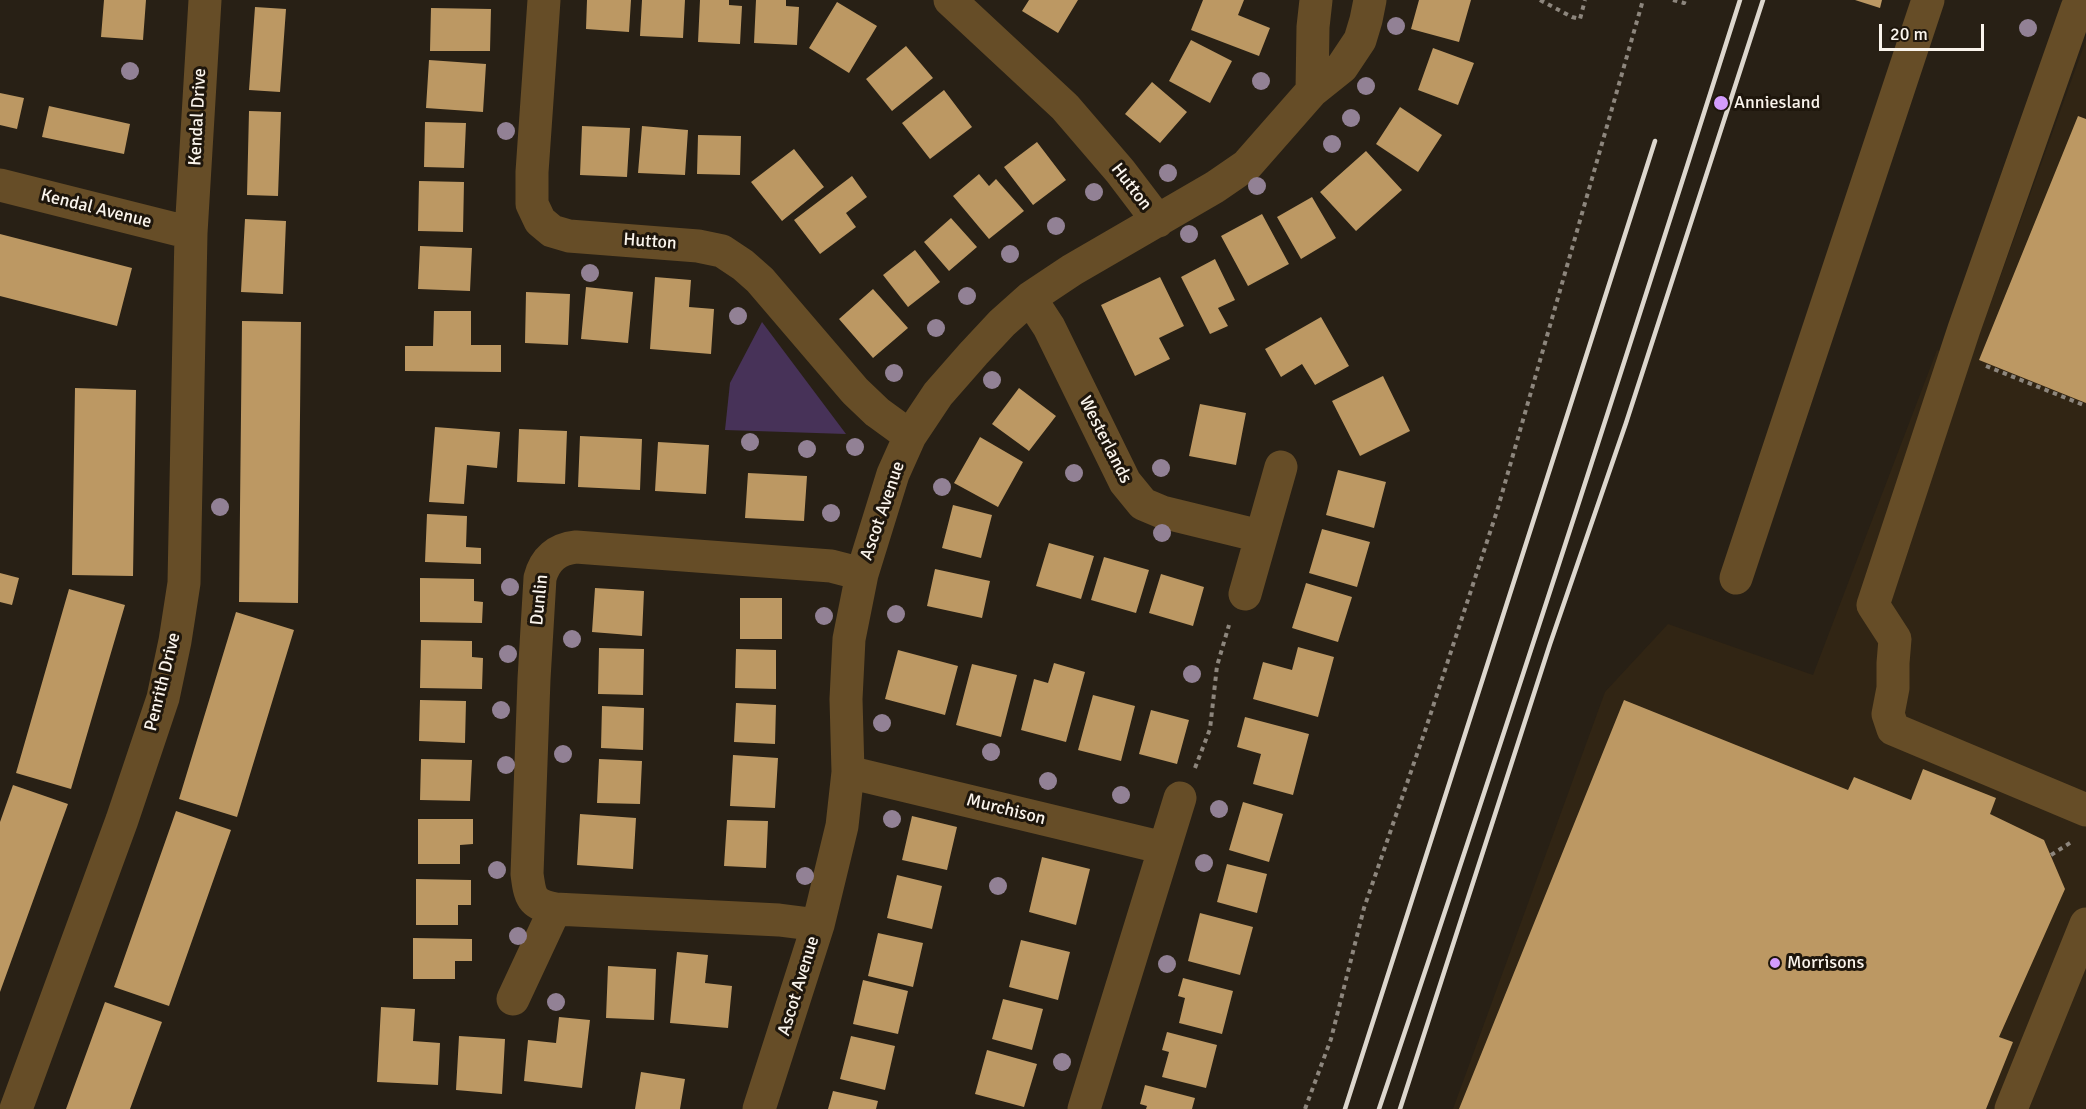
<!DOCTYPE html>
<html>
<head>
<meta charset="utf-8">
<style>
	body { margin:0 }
	#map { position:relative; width:2086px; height:1109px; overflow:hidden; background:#282015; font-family:Signika,sans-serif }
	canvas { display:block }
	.scale { position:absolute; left:1879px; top:24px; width:105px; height:27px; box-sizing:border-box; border:3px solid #faf4ec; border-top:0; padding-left:8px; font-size:18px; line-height:21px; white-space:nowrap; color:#faf4ec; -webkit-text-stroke:4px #1e160c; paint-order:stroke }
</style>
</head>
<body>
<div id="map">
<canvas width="2086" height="1109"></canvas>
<div class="scale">20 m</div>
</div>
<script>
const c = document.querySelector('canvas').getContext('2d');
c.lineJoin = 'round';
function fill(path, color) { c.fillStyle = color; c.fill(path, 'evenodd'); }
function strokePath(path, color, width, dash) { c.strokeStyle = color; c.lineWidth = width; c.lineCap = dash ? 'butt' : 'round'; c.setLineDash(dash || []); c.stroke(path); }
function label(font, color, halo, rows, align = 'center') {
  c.font = font + ' Signika,sans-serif'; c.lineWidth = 6; c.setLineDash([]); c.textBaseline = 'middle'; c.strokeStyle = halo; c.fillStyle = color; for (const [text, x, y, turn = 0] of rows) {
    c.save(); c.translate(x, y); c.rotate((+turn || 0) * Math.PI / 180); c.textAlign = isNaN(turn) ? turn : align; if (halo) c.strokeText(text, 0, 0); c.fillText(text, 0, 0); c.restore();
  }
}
fill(new Path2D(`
	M2086 40V1109H1453L1605 692 1668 624 1813 675 1937 350 1969 363Z`), '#312514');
fill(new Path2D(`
	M762 322 846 434 725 430 730 383Z`), '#473258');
fill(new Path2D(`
	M104 0H146L143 40 101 37Z
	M587 0H631L629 32 586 29Z
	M642 0H685L683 38 640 36Z
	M700 0H729V5L742 6 740 44 698 42Z
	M756 0H786V6L799 7 797 45 754 43Z
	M1029 0H1078L1058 33 1022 11Z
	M1203 0H1244L1238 15 1270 28 1259 56 1191 30Z
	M1419 0H1471L1459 42 1411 29Z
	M1855 0H1882L1880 8Z
	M837 2 877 26 849 73 809 48Z
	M255 7 286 9 280 92 249 90Z
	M431 8 491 9 490 51H430Z
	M1191 40 1232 61 1210 103 1169 81Z
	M906 46 933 78 892 111 866 79Z
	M1433 48 1474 63 1458 105 1418 90Z
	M429 60 486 64 483 112 426 108Z
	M1152 82 1187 112 1160 143 1125 114Z
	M944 90 972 127 930 159 902 123Z
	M0 93 24 98 17 129 0 125Z
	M49 106 130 124 124 154 42 137Z
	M1400 107 1442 135 1418 172 1376 144Z
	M249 111 281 112 278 196 247 195Z
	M2078 116 2086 119V403L1979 360Z
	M425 122 466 123 464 168 424 167Z
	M582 126 630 128 627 177 580 175Z
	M642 126 688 130 685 175 638 173Z
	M698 135 741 136 740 175 697 174Z
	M1037 142 1066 180 1033 205 1004 167Z
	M794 149 824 187 782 221 751 182Z
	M1366 151 1402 190 1356 231 1320 192Z
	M979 174 989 186 996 179 1024 211 989 239 953 196Z
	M852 176 867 197 846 213 856 227 820 254 794 220Z
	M419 181 464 182 463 232 418 231Z
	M1312 197 1336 238 1301 259 1277 217Z
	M1262 214 1289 264 1248 286 1221 236Z
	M951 218 977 247 949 271 924 242Z
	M245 219 286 221 283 294 241 292Z
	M0 234 132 268 117 326 0 296Z
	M420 246 472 248 470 291 418 289Z
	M915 250 940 282 908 307 883 275Z
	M1215 259 1235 300 1218 308 1228 326 1210 334 1181 277Z
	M655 277 691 280 689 307 714 309 711 354 650 349Z
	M1160 277 1184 326 1159 338 1170 359 1135 376 1101 305Z
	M586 287 633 292 628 343 581 339Z
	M873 289 908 328 873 358 839 319Z
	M526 292 570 294 568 345 525 343Z
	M434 311H471V345H501V372L405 371V346H433Z
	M1321 317 1349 366 1315 385 1302 364 1281 377 1265 349Z
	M242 321 301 322 298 603 239 602Z
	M1383 376 1410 431 1360 456 1332 401Z
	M75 388 136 390 133 576 72 575Z
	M1019 388 1056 416 1029 451 992 424Z
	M1200 404 1246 413 1236 465 1189 456Z
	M435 427 500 432 497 468 467 465 464 504 429 502Z
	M519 429 567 431 565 484 517 482Z
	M580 436 642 439 640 490 578 487Z
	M980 437 1023 462 998 507 954 483Z
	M658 442 709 445 706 494 655 491Z
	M1338 470 1386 482 1374 528 1326 515Z
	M748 473 807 476 804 521 745 518Z
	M953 505 992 515 981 558 942 548Z
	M427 514 467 516 466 547 481 548V564L425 562Z
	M1322 529 1370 542 1357 587 1309 573Z
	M1049 543 1094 556 1081 599 1036 586Z
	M1104 557 1149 570 1136 613 1091 600Z
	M935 569 990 581 982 618 927 606Z
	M0 573 19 578 12 605 0 602Z
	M1161 574 1204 587 1193 626 1149 613Z
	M420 578 474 579V601L483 602 482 623 420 622Z
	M1306 583 1352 597 1338 642 1292 628Z
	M595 588 644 591 642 636 592 632Z
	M69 589 125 605 71 789 16 773Z
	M740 598H782V639H740Z
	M236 612 294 630 237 817 179 799Z
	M421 640 472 641V657L483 658 482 689 420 688Z
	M1298 647 1334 657 1318 717 1253 699 1263 662 1292 670Z
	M599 648 644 649 643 695 598 694Z
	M736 649 776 650V689L735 688Z
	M898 650 958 666 945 715 885 699Z
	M1054 663 1085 672 1066 742 1021 730 1034 679 1048 683Z
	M972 664 1017 675 1001 737 956 725Z
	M1093 695 1135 706 1121 761 1078 750Z
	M420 700 466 701 465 743 419 741Z
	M1624 700 1848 790 1854 777 1911 800 1923 769 1996 798 1990 814 2044 840 2065 889 1999 1037 2013 1042 1986 1109H1459Z
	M736 703 776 705 775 744 734 742Z
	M602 706 644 708 643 750 601 748Z
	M1151 710 1189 720 1177 764 1139 754Z
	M1245 717 1309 734 1293 795 1253 784 1261 754 1237 747Z
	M733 755 778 758 775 808 730 806Z
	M421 759 472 760 470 801 420 800Z
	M599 759 642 761 640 804 597 803Z
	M13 785 68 804 0 992V822Z
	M1243 802 1283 814 1269 862 1229 850Z
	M176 811 231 830 169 1006 114 987Z
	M580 814 636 818 633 869 577 865Z
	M912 816 957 827 947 870 902 860Z
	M418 819H473V844L460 845V864H418Z
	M727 820 768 821 766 868 724 866Z
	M1042 857 1090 869 1076 925 1029 912Z
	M1227 864 1267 874 1257 913 1217 902Z
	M897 875 942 886 932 929 887 918Z
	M416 879 471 880V905H458V925H416Z
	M1200 913 1253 927 1240 975 1188 961Z
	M878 933 923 943 913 987 868 976Z
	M413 938 472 939V961H455V979H413Z
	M1021 940 1070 952 1058 1000 1009 987Z
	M677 952 708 955 705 983 732 986 728 1028 670 1023Z
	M608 966 656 969 654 1020 606 1018Z
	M1183 978 1233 991 1222 1034 1179 1023 1185 998 1178 996Z
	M863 980 908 991 898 1034 853 1024Z
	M1003 999 1043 1009 1032 1050 992 1039Z
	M105 1002 162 1022 130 1109H66Z
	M381 1007 415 1009 413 1041 440 1043 438 1085 377 1082Z
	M559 1017 590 1020 582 1088 524 1081 528 1040 556 1043Z
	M1167 1032 1217 1045 1206 1088 1162 1077 1169 1052 1162 1050Z
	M459 1036 505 1039 502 1094 456 1090Z
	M851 1036 895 1046 885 1090 840 1079Z
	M987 1050 1037 1064 1024 1107 975 1094Z
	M641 1072 685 1079 680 1109H635Z
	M1145 1085 1195 1098 1192 1109H1146L1147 1106 1140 1104Z
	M833 1091 878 1101 876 1109H828Z`), '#bc9863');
strokePath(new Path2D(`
	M1540 0 1572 17 1580 19 1585 0
	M1673 0 1684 3 1685 0
	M1986 366 2086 406
	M1195 768 1210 729 1217 666 1229 625
	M2051 855 2073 841
	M1305 1109 1331 1039 1364 908 1425 731 1497 511 1643 0`), '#8d867d', 4, [4.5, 4.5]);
strokePath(new Path2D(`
	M544 0 532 172V204L540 221 552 231 569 236 698 246 722 251 743 265 760 280 855 391 877 412 910 436
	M950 0 1065 107 1120 171 1158 221
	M2077 8 1964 329 1873 605 1895 639 1893 663V688L1888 714 1893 729 2086 810
	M1312 91 1313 27 1316 0
	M0 185 191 233
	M1030 298 1049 327 1125 482 1143 504 1162 512 1260 536
	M1736 578 1928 0
	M1245 594 1281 467
	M848 772 1164 848
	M818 925 779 920 555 909C531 904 530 897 527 874L534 679 540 578C545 559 557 549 576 547L831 566 862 574
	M513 999 555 909
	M16 1109 122 820 163 698 175 641 184 583 191 233 205 0
	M759 1109 818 925 842 826 848 772 846 699 849 639 862 574 893 474 910 436 938 394 974 353 1002 323 1030 298 1072 270 1215 187 1247 165 1312 91 1342 67 1360 40 1366 20 1370 0
	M1084 1109 1180 798
	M2011 1109 2086 924`), '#664d27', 33);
strokePath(new Path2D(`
	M1345 1109 1655 141
	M1379 1109C1503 741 1622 371 1740 0
	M1400 1109 1550 644 1626 423 1763 0`), '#ddd7ce', 4.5);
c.fillStyle = '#928195';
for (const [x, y] of [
	[1396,26],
	[2028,28],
	[130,71],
	[1261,81],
	[1366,86],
	[1351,118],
	[506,131],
	[1332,144],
	[1168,173],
	[1257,186],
	[1094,192],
	[1056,226],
	[1189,234],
	[1010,254],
	[590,273],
	[967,296],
	[738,316],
	[936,328],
	[894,373],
	[992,380],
	[750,442],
	[855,447],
	[807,449],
	[1161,468],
	[1074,473],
	[942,487],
	[220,507],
	[831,513],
	[1162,533],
	[510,587],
	[896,614],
	[824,616],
	[572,639],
	[508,654],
	[1192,674],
	[501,710],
	[882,723],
	[991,752],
	[563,754],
	[506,765],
	[1048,781],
	[1121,795],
	[1219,809],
	[892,819],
	[1204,863],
	[497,870],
	[805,876],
	[998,886],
	[518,936],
	[1167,964],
	[556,1002],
	[1062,1062]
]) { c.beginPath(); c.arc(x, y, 9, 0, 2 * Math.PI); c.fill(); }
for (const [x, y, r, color] of [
	[1721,103,8,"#d39cfd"],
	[1775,963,6,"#d39cfd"]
]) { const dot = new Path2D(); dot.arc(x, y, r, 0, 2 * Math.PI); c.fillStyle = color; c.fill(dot); strokePath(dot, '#1e160c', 2); }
label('18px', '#faf4ec', '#1e160c', [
	["Anniesland",1734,103],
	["Morrisons",1787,963]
], 'left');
label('18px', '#faf4ec', '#1e160c', [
	["Kendal Drive",198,117,-87],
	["Hutton",1131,187,52],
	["Kendal Avenue",96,209,14],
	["Hutton",650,242,4],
	["Westerlands",1105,440,63],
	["Ascot Avenue",883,511,-71],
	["Dunlin",540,600,-84],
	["Penrith Drive",163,682,-76],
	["Murchison",1006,810,14],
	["Ascot Avenue",799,986,-73]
]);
</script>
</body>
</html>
